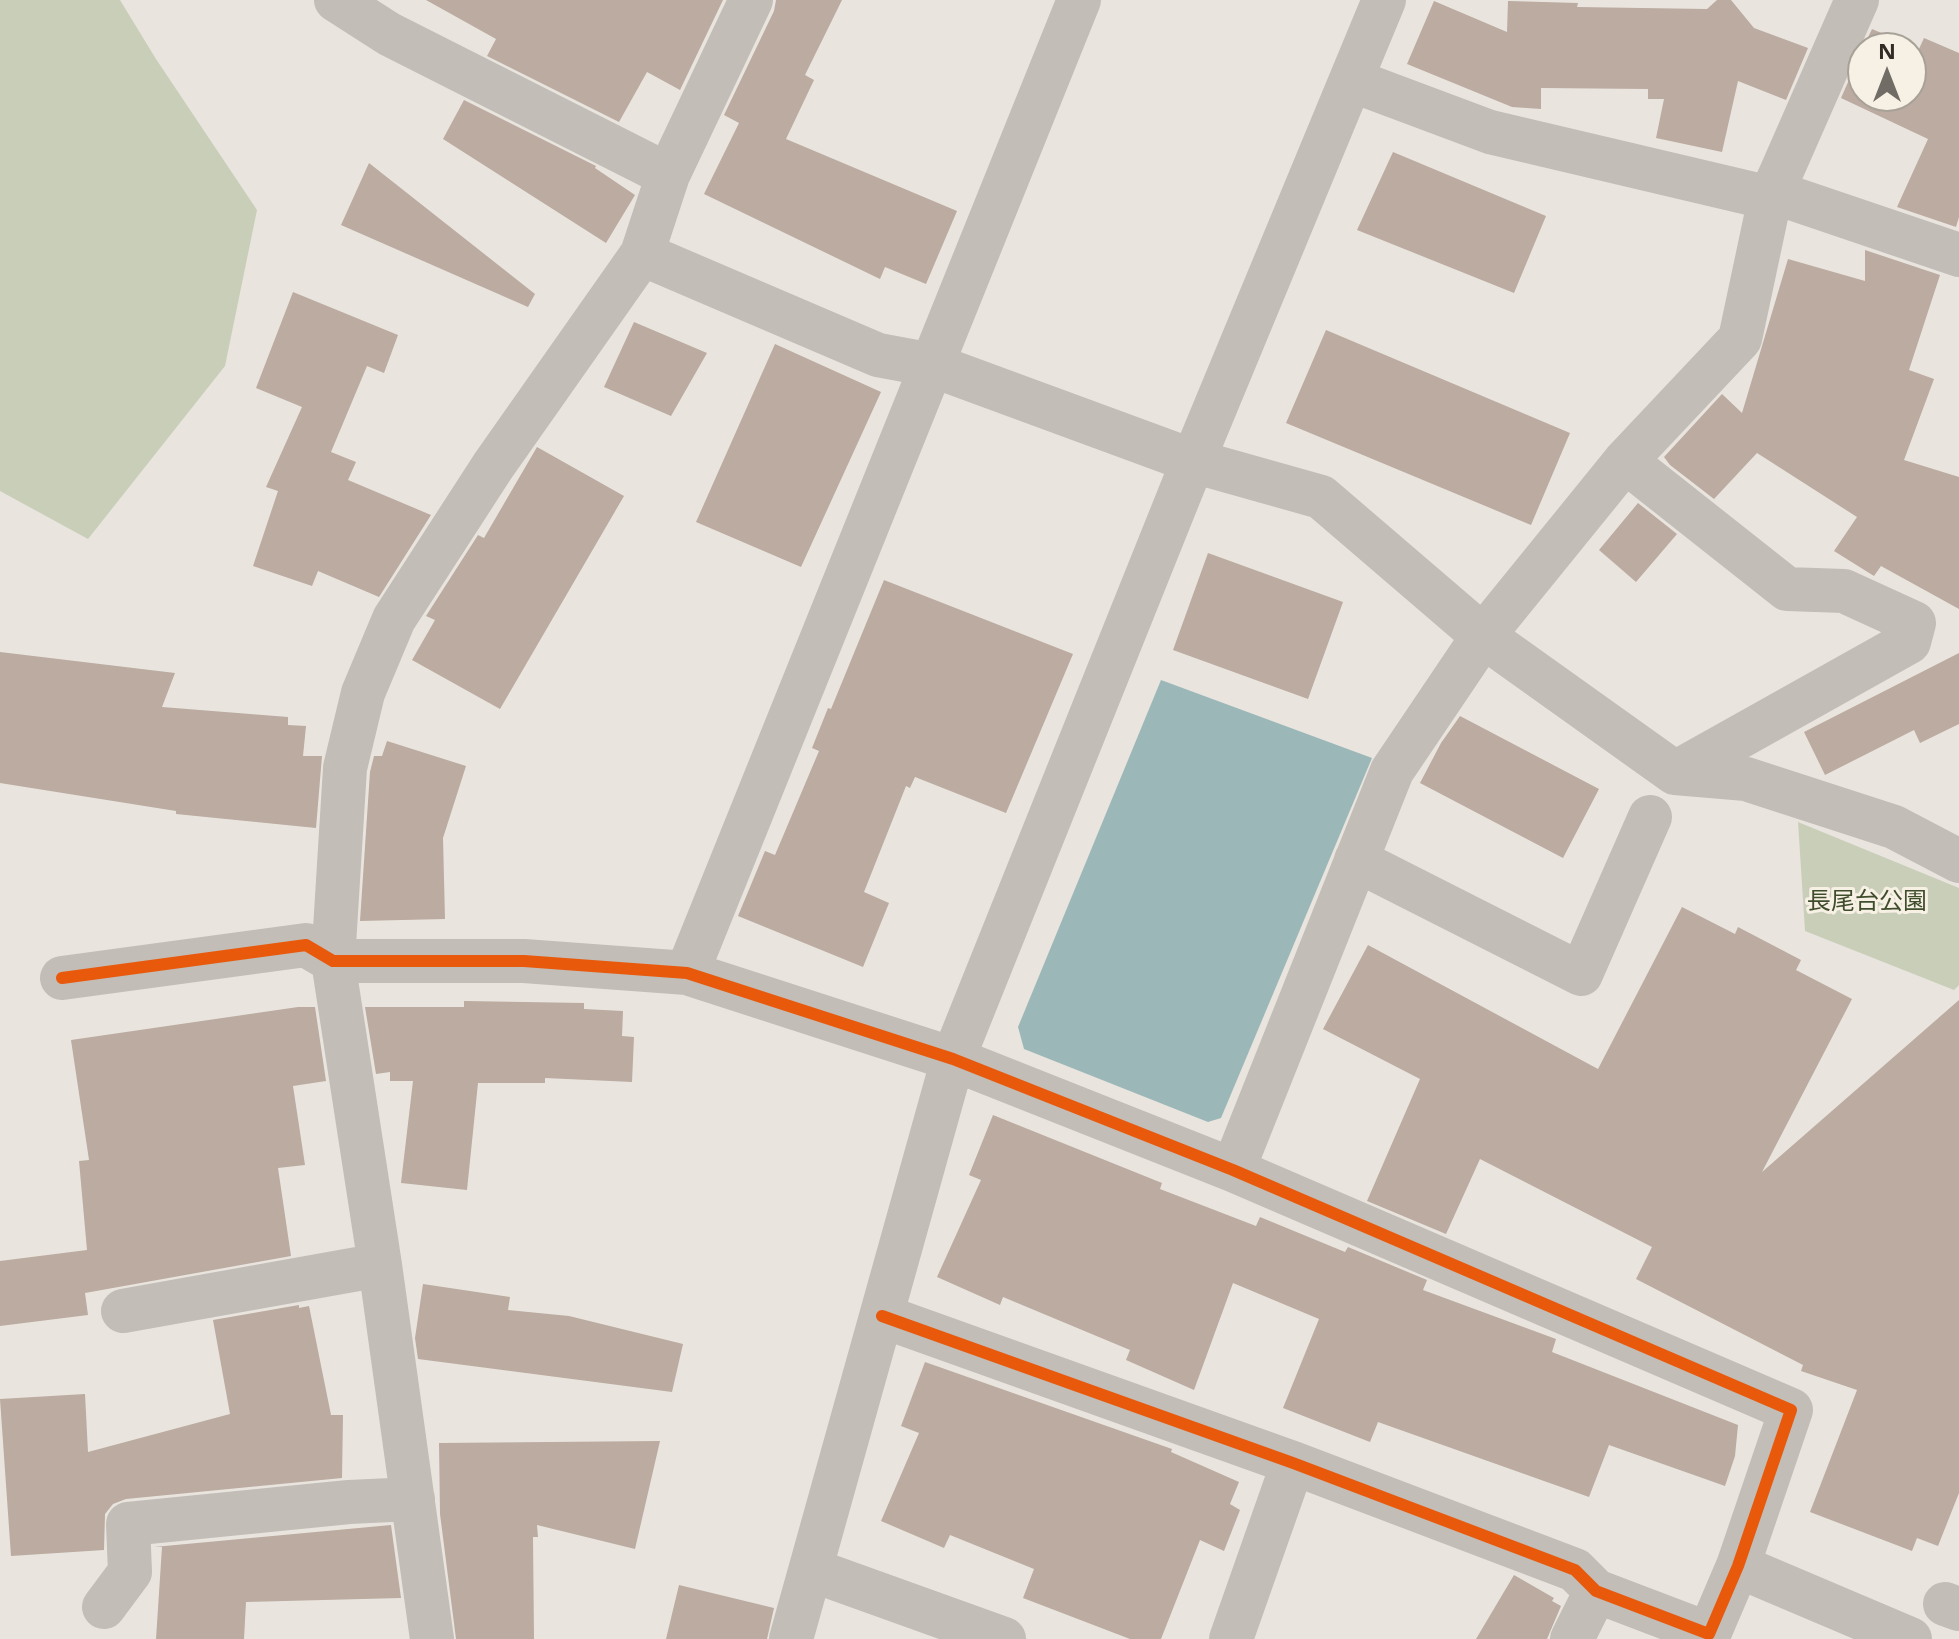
<!DOCTYPE html>
<html>
<head>
<meta charset="utf-8">
<style>
	body { margin:0 }
	#map { position:relative; width:1959px; height:1639px; overflow:hidden; background:#e9e5de; font-family:"Open Sans",sans-serif }
	canvas { display:block }
	.north { position:absolute; left:1847px; top:32px; width:80px; height:80px; box-sizing:border-box; background:#f7f0e4; border:2px solid #a8a198; border-radius:50%; rotate:0deg; font-size:22px; font-weight:700; line-height:32px; text-align:center; color:#322b26 }
	.north::after { content:''; display:block; margin:auto; width:28px; height:36px; background:#726c66; clip-path:polygon(50% 0,100% 100%,50% 72%,0 100%) }
</style>
</head>
<body>
<div id="map">
<canvas width="1959" height="1639"></canvas>
<div class="north">N</div>
</div>
<script>
const c = document.querySelector('canvas').getContext('2d');
c.lineJoin = 'round';
function fill(path, color) { c.fillStyle = color; c.fill(path, 'evenodd'); }
function strokePath(path, color, width, dash) { c.strokeStyle = color; c.lineWidth = width; c.lineCap = dash ? 'butt' : 'round'; c.setLineDash(dash || []); c.stroke(path); }
function label(font, color, halo, rows, align = 'center') {
  c.font = font + ' "Open Sans","Noto Sans JP",sans-serif'; c.lineWidth = 6; c.setLineDash([]); c.textBaseline = 'middle'; c.strokeStyle = halo; c.fillStyle = color; for (const [text, x, y, turn = 0] of rows) {
    c.save(); c.translate(x, y); c.rotate((+turn || 0) * Math.PI / 180); c.textAlign = isNaN(turn) ? turn : align; if (halo) c.strokeText(text, 0, 0); c.fillText(text, 0, 0); c.restore();
  }
}
fill(new Path2D(`
	M0 0H120L156 59 257 210 225 366 88 539 0 491Z
	M1798 822 1959 888V985L1954 990 1805 931Z`), '#c9ceb9');
fill(new Path2D(`
	M1161 680 1372 758 1221 1118 1208 1122 1024 1049 1018 1027Z`), '#9cb7b8');
fill(new Path2D(`
	M426 0H723L680 90 647 72 619 122 487 56 496 39Z
	M776 0H842L805 75 814 80 786 139 957 211 926 284 885 267 880 279 704 194 739 123 724 115 774 11Z
	M1717 0H1731L1754 28 1808 48 1786 100 1738 81 1722 152 1656 138 1664 99H1648V89L1541 88V109L1512 107 1407 64 1434 1 1507 32 1508 1 1578 3 1577 7 1707 9Z
	M1872 29 1919 49 1924 38 1959 53V217L1956 227 1897 207 1928 139 1841 98 1863 48V96H1911V48H1863Z
	M464 100 596 166 595 168 635 195 606 243 443 139Z
	M1393 152 1546 216 1514 293 1357 230Z
	M369 163 535 294 528 307 341 225Z
	M1865 250 1940 275 1909 370 1934 379 1904 460 1959 477V609L1881 566 1874 576 1834 551 1857 517 1757 453 1714 499 1670 465 1664 457 1722 394 1742 413 1788 259 1865 281Z
	M293 292 398 335 384 373 367 366 331 452 356 462 348 480 431 515 379 597 318 571 312 586 253 566 278 491 266 487 302 407 256 388Z
	M634 322 707 353 671 416 604 387Z
	M1326 330 1570 433 1531 525 1286 423Z
	M775 344 881 392 801 567 696 522Z
	M537 447 624 496 500 709 412 660 435 620 426 616 478 535 484 538Z
	M1638 503 1677 534 1636 582 1599 550Z
	M1208 553 1343 602 1308 699 1173 650Z
	M884 580 1073 654 1006 813 915 777 910 788 906 786 864 892 889 903 863 967 738 916 765 851 775 855 819 751 812 748 828 708 831 709Z
	M0 652 175 673 162 707 288 717V725L306 726 303 756H322L316 828 176 814V811L0 783Z
	M1959 653V724L1920 743 1914 730 1825 775 1804 732Z
	M1460 716 1599 789 1563 858 1420 783 1441 743Z
	M387 741 466 766 443 838 445 919 360 921 370 772 374 756H382Z
	M1682 907 1735 934 1738 927 1801 960 1796 970 1852 999 1762 1172 1959 1000V1493L1938 1546 1917 1538 1912 1551 1810 1512 1857 1390 1801 1371 1803 1365 1636 1279 1652 1247 1480 1159 1446 1234 1367 1201 1420 1079 1323 1029 1368 945 1598 1069Z
	M464 1001 584 1003V1009L623 1011 622 1036 634 1037 632 1082 545 1078V1083H478L467 1190 401 1183 413 1081H390V1072L376 1074 365 1007H464Z
	M298 1007H315L326 1081 293 1086 305 1165 278 1168 291 1256 85 1293 88 1315 0 1326V1261L87 1250 79 1161 89 1160 71 1040Z
	M993 1115 1162 1183 1160 1189 1256 1226 1260 1217 1345 1252 1348 1247 1427 1280 1423 1290 1556 1339 1552 1352 1738 1425 1735 1456 1725 1486 1609 1445 1589 1497 1378 1422 1370 1442 1283 1408 1319 1319 1233 1283 1194 1390 1126 1360 1130 1350 1003 1297 1000 1305 937 1277 981 1180 969 1175Z
	M423 1284 510 1297 508 1310 569 1316 683 1344 672 1392 418 1359 415 1338Z
	M299 1305V1308L309 1306 331 1415H343L342 1478 126 1499 113 1504 105 1514 104 1550 11 1556 0 1399 85 1394 88 1452 230 1414 213 1320Z
	M925 1362 1172 1449 1171 1452 1239 1482 1230 1504 1240 1510 1224 1551 1200 1540 1161 1639H1130L1023 1598 1034 1569 950 1535 944 1548 881 1521 919 1433 901 1426Z
	M660 1441 635 1549 537 1525 538 1537H533L534 1639H456L440 1514 439 1443Z
	M391 1525 401 1598 246 1602 244 1639H156L162 1547H154Z
	M1514 1575 1554 1598 1552 1601 1561 1606 1547 1639H1476Z
	M679 1585 774 1608 767 1639H666Z`), '#bbaba1');
strokePath(new Path2D(`
	M336 0 389 34 668 175
	M1351 80 1490 132 1770 198H1791L1959 255
	M642 254 878 355 932 365 1193 461 1321 497 1483 636 1675 773 1746 779 1894 827 1959 861
	M1625 461 1787 589 1844 591 1914 623 1909 642 1675 773
	M1356 860 1581 974 1650 817
	M687 973 1079 0
	M62 978 306 945 333 961H524L687 973 953 1059 1233 1170 1791 1410 1738 1566 1709 1634 1596 1591 1575 1570 1293 1463 882 1316
	M1233 1170 1392 771 1483 636 1625 461 1740 339 1770 198 1857 0
	M123 1311 380 1265
	M1738 1566 1910 1639
	M812 1570 1004 1639
	M1945 1604 1959 1609
	M104 1607 130 1572 128 1524 349 1502 413 1499
	M432 1639 380 1265 333 961 345 768 363 693 394 619 493 466 642 254 668 175 751 0
	M791 1639 953 1059 1193 461 1384 0
	M1231 1639 1293 1463
	M1572 1639 1596 1591`), '#c2bdb7', 44);
strokePath(new Path2D(`
	M62 978 306 945 333 961H524L687 973 953 1059 1233 1170 1791 1410 1738 1566 1709 1634 1596 1591 1575 1570 1293 1463 882 1316`), '#e8590c', 12);
label('24px', '#3f4d2c', '#f7f0e4', [
	["長尾台公園",1867,902]
]);
</script>
</body>
</html>
